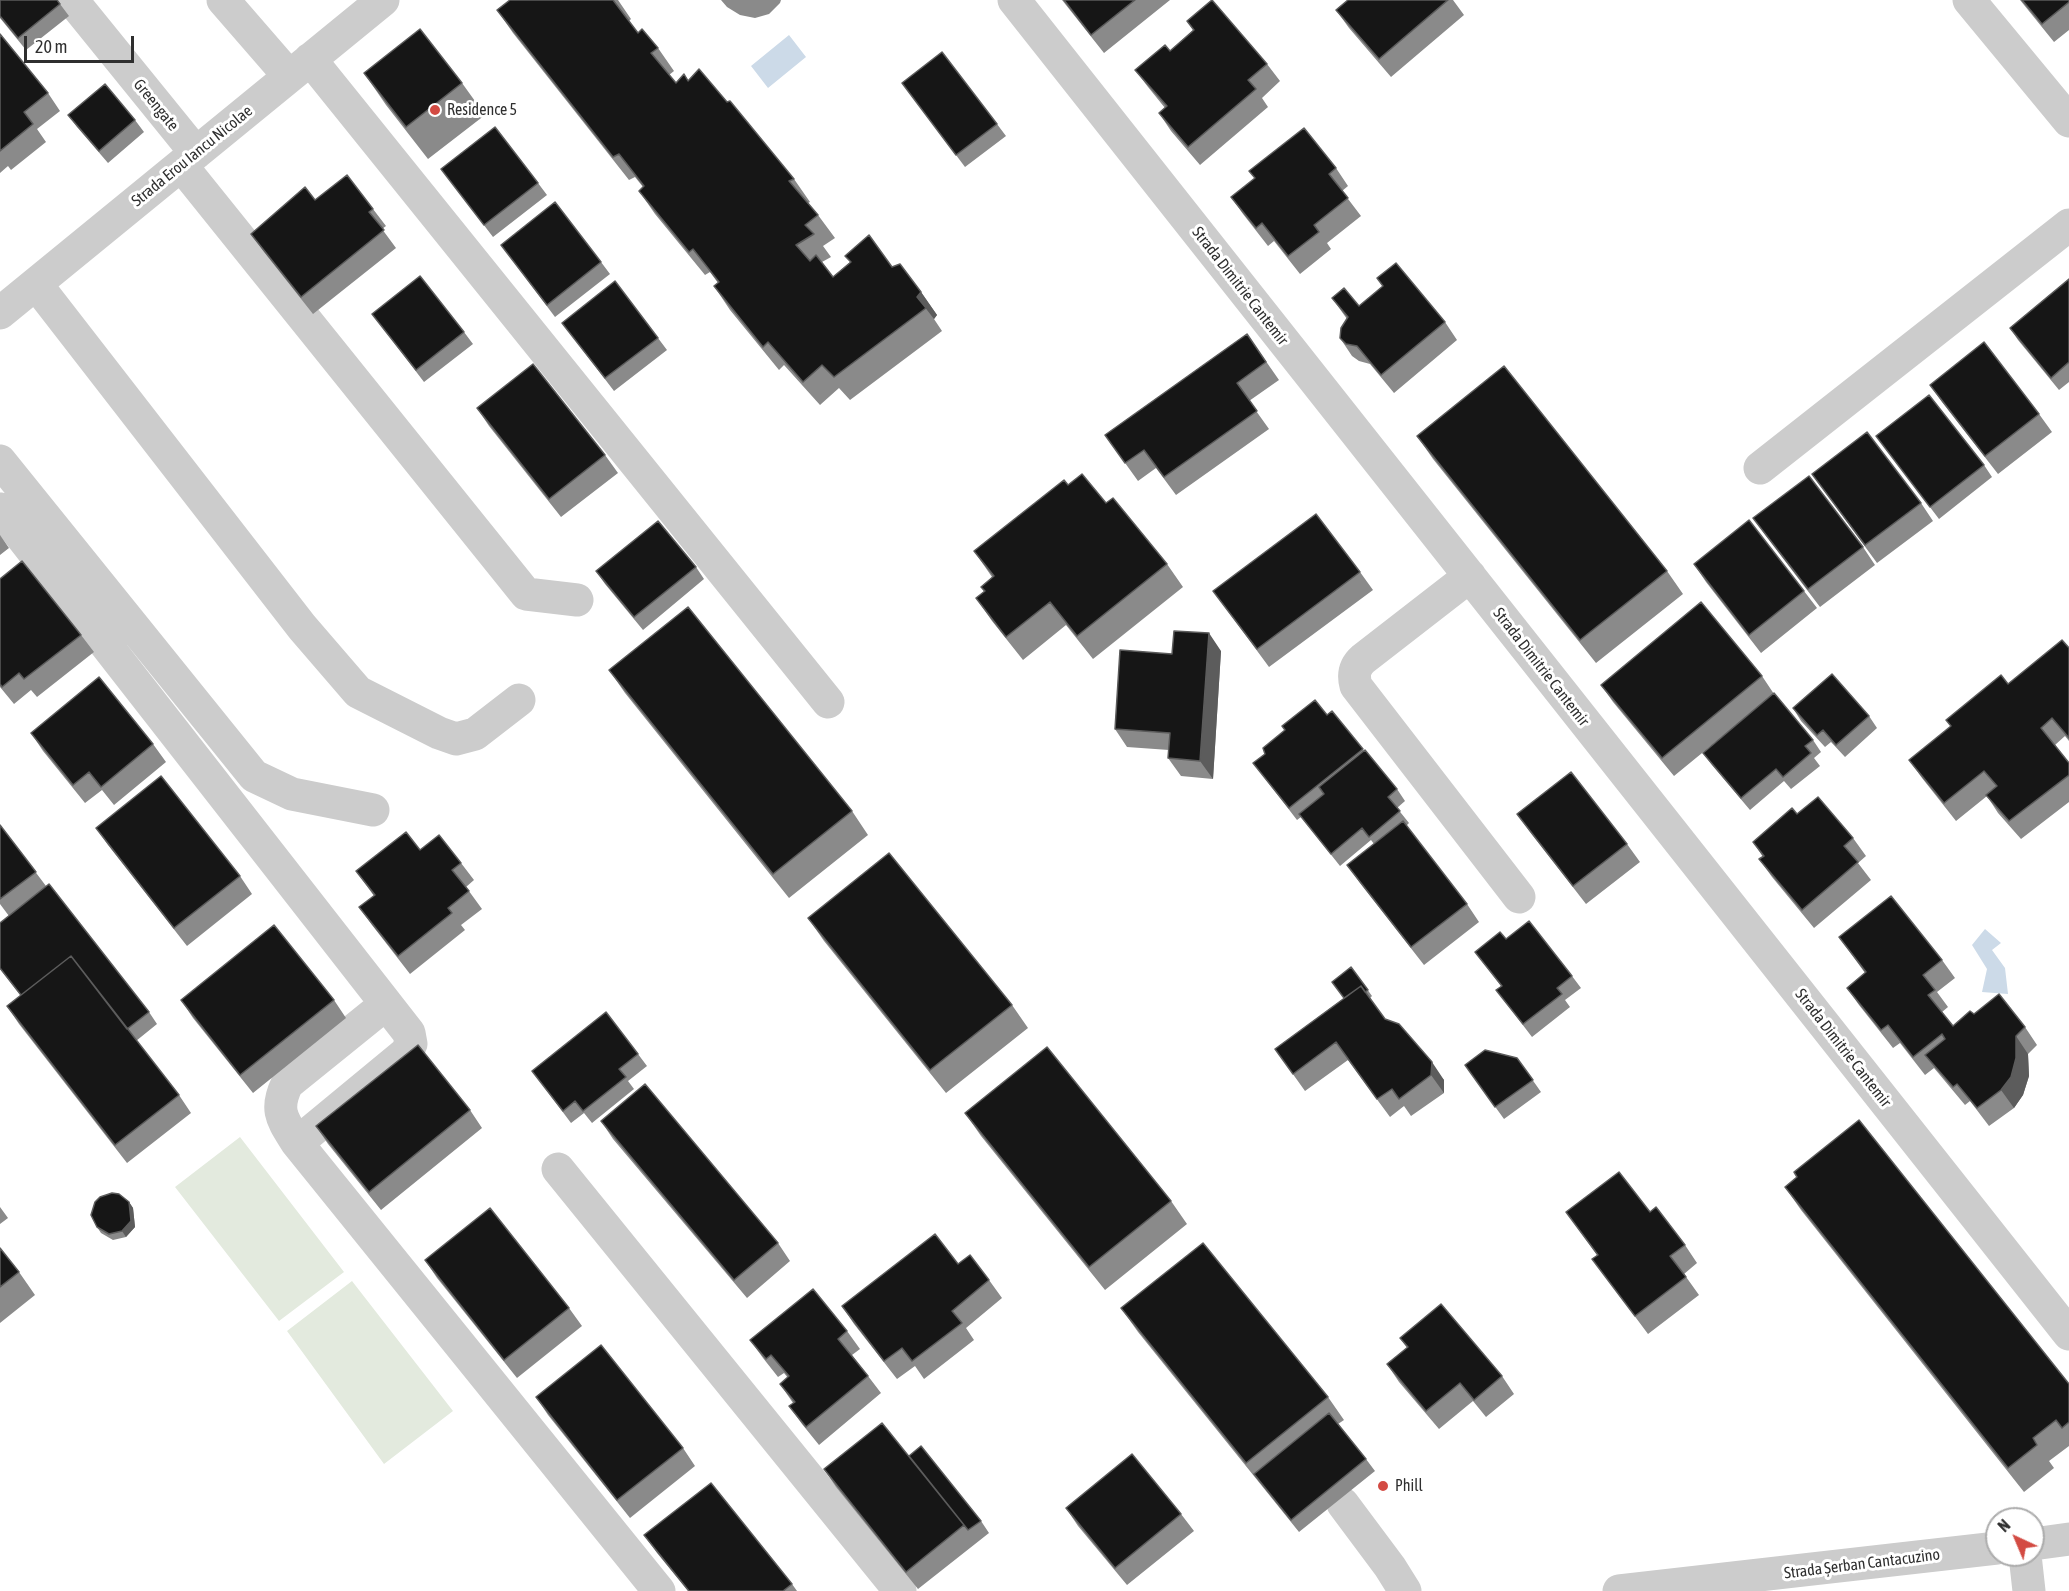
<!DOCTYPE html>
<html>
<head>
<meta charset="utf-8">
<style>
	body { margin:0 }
	#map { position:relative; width:2069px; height:1591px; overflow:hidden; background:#fff; font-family:"Asap Condensed",sans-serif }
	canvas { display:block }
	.north { position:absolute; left:1985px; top:1507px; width:60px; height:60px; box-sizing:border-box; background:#fff; border:2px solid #acacac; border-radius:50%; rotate:316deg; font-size:16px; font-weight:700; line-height:24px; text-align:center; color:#2f2f2f }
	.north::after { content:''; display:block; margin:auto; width:21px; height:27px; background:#d34b43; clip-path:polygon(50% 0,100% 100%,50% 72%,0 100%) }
	.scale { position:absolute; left:24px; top:36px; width:110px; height:27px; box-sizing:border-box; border:3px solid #2f2f2f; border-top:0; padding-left:8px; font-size:18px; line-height:21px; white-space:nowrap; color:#2f2f2f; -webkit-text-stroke:4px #fff; paint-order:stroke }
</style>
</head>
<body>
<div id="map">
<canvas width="2069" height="1591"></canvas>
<div class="north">N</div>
<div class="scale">20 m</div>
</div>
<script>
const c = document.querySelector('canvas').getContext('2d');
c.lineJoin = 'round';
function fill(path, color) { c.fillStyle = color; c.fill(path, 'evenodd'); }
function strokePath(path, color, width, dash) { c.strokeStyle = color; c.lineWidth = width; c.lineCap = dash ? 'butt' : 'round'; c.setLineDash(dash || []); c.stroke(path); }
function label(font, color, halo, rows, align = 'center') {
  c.font = font + ' "Asap Condensed",sans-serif'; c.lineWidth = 6; c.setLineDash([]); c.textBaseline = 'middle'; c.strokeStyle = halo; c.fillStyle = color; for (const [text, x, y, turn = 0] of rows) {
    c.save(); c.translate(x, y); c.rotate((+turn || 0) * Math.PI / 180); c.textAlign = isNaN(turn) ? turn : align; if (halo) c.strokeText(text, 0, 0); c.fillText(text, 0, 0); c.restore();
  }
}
fill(new Path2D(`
	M240 1137 344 1272 279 1321 175 1187Z
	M352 1281 453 1411 384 1464 287 1331Z`), '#e3eade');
fill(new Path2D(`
	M789 35 806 57 768 88 751 66Z
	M1985 929 2001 943 1992 950 2005 968 2008 994 1982 992 1987 969 1972 945Z`), '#ccdae8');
strokePath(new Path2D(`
	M72 0 196 153
	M223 0 289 76
	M1014 0 2069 1334
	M1969 0 2069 121
	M310 59 828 702
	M181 165 526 594 577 600
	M36 284 302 627 358 692 439 733 456 739 475 734 519 700
	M0 313 383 0
	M0 461 254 776 292 794 373 810
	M1760 468 2069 225
	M0 509 409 1033 411 1044 406 1053 297 1143 659 1591
	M1470 576 1363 659C1354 667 1353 675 1356 686L1519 897
	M297 1143C283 1120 274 1111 287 1084L386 1004
	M558 1169 900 1591
	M1343 1504 1390 1567 1405 1591
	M2033 1544 2069 1539
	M2025 1555 2029 1591
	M1619 1591 1997 1548`), '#ccc', 33);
fill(new Path2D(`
	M0 0 60 4 69 16 26 50 0 18Z
	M510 0H618L631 19 629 21 638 33 658 48 674 71 669 75 676 83 684 74 689 81 727 102 794 179 810 202 808 203 818 215 835 238 823 246 831 257 822 262 833 277 850 262 845 256 892 267 921 292 937 315 934 319 942 331 850 400 839 388 820 405 784 365 779 370 730 310 714 286 718 283 710 272 705 275 655 214 639 191 643 187 635 177 629 180 513 33 497 10Z
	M721 0H781L780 3 769 14 755 18 740 15 727 7Z
	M1062 0H1170L1104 53Z
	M1348 0H1453L1464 15 1391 77 1349 28 1336 10Z
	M2020 0H2069V30L2054 42Z
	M1187 21 1267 64 1280 81 1262 98 1268 107 1200 165 1171 131 1159 113 1165 108 1148 87 1135 70 1170 51 1193 30Z
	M0 34 48 93 60 111 37 129 46 142 11 170 8 166 0 173Z
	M364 73 462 83 485 115 428 159 386 105Z
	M902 83 997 124 1006 136 965 167Z
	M68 115 135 120 144 132 108 163 77 127Z
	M1336 168 1348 186 1342 191 1361 216 1327 243 1331 249 1300 274 1274 241 1268 246 1243 214 1231 197Z
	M441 169 538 183 547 195 493 237Z
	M315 200 373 209 386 226 382 229 396 248 313 314 264 252 251 234Z
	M501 245 601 262 610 274 555 317Z
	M1377 278 1445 322 1457 340 1394 393 1370 364 1359 361 1352 356 1340 338 1347 319 1332 298 1359 306 1383 286Z
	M2069 279V382L2059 390 2018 340 2010 328Z
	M372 314 464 332 473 344 424 382Z
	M562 323 658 338 667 350 614 391Z
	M1247 334 1279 380 1249 401 1269 429 1176 495 1156 468 1138 481 1105 435Z
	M1930 385 2039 414 2052 432 1998 474 1942 402Z
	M477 408 605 455 618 473 561 517 489 426Z
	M1417 436 1667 571 1683 594 1596 663 1433 459Z
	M1876 436 1984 465 1992 477 1939 519Z
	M1812 474 1921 503 1933 521 1877 563Z
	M1068 485 1106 503 1167 564 1183 587 1093 659 1066 625 1023 660 992 621 976 598 984 592 981 587 992 577 974 551Z
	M1753 518 1863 547 1875 565 1820 607 1766 536Z
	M0 535 9 548 0 555Z
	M1694 564 1804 591 1817 608 1761 653 1706 582Z
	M696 567 704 579 643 630 605 584 596 571Z
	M1360 572 1373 590 1269 667 1213 591Z
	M0 579 81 635 94 652 37 697 31 690 14 704 0 687Z
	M2069 648V741L2065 736 2055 745 2069 763V802L2021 839 1998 813 1987 796 1956 821 1922 778 1909 760 2008 684Z
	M1221 651 1213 779 1181 776 1168 758 1169 750 1127 747 1115 729 1172 654Z
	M609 670 852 811 868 835 789 898 625 693Z
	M1762 676 1774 694 1813 740 1821 752 1814 758 1820 766 1791 789 1784 781 1750 810 1712 765 1703 753 1746 717 1674 776 1613 702 1601 685Z
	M1793 708 1869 716 1877 728 1845 757 1831 742 1825 747 1801 721Z
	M1332 711 1364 751 1397 789 1405 801 1397 808 1409 823 1406 826 1467 904 1479 922 1424 965 1360 883 1347 865 1374 844 1371 840 1340 866 1301 817 1297 820 1253 763 1327 715Z
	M31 733 153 744 166 762 114 805 102 790 85 803 43 751Z
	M1517 814 1627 844 1640 862 1586 904 1530 832Z
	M1797 814 1853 838 1866 856 1858 863 1871 880 1814 928 1772 877 1759 859 1763 857 1753 842Z
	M0 825 46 886 149 1012 157 1024 136 1041 179 1095 191 1113 127 1163 19 1024 7 1006 21 996 0 969V923L9 916 0 904Z
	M96 828 240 876 252 894 187 946 108 845Z
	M420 850 461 863 474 880 466 887 482 909 461 925 465 930 410 974 372 925 359 907 374 896 356 871Z
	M808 918 1012 1005 1028 1028 946 1093 824 941Z
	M1839 937 1942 960 1955 978 1937 992 1948 1007 1942 1012 1953 1026 1974 1014 2025 1027 2037 1045 2028 1054 2029 1076 2023 1095 2014 1108 1989 1126 1970 1101 1965 1105 1934 1068 1925 1075 1900 1043 1893 1048 1859 1005 1847 988 1865 973Z
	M1506 939 1572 976 1581 988 1565 1000 1570 1007 1532 1037 1496 990 1501 986 1475 952Z
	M1351 967 1372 996 1370 998 1385 1019 1444 1080V1093L1411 1116 1404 1106 1390 1117 1348 1060 1305 1091 1275 1049 1344 998Z
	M181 1000H334L346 1018 253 1093 193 1018Z
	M638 1054 647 1066 628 1081 634 1089 592 1123 584 1113 571 1123 532 1071Z
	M1517 1058 1541 1092 1504 1119 1465 1065Z
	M470 1110 482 1128 381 1210 328 1144 316 1126Z
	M965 1113 1171 1201 1187 1224 1105 1290 981 1136Z
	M601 1121 778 1243 790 1261 747 1298 613 1139Z
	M1785 1187 2069 1384V1446L2049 1461 2054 1468 2024 1492 1801 1210Z
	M129 1202 133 1208 135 1227 126 1237 113 1240 101 1233 97 1227Z
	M0 1207 8 1218 0 1224Z
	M1566 1212H1650L1685 1245 1697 1263 1684 1274 1699 1295 1648 1334 1592 1259 1597 1255Z
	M0 1248 19 1272 35 1295 0 1323Z
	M425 1260 569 1308 582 1326 517 1378 437 1278Z
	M958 1264 989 1280 1002 1298 966 1328 974 1340 924 1379 915 1366 897 1379 854 1324 842 1306Z
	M1121 1308 1328 1397 1344 1420 1338 1424 1366 1459 1375 1471 1299 1532 1138 1332Z
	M847 1331 860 1349 852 1355 868 1376 881 1393 819 1445 802 1424 789 1406 793 1403 780 1384 788 1378 784 1373 778 1377 763 1358 750 1340Z
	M1400 1338 1502 1376 1514 1394 1486 1417 1473 1401 1439 1429 1399 1382 1387 1364 1407 1348Z
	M536 1397 683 1448 695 1466 630 1518 548 1415Z
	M909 1456 981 1521 989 1533 918 1589 836 1487 824 1469Z
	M1066 1508 1181 1514 1194 1531 1127 1585 1078 1526Z
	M644 1535 792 1584 797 1591H688L657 1553Z`), '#8a8a8a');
fill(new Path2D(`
	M921 292 937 315 934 319 917 297Z
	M1209 633 1221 651 1213 779 1200 761Z
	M2016 1036 2028 1054 2029 1076 2023 1095 2014 1108 2001 1090Z
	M1432 1062 1444 1080V1093L1431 1075Z
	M129 1202 133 1208 135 1227 126 1237 122 1231Z`), '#5c5c5c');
const building = new Path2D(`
	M0 0H57L60 4 18 38 0 16Z
	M510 0H613L638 33 642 29 658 48 651 53 676 83 684 74 688 81 699 69 727 102 730 101 794 179 789 181 818 215 805 225 814 234 796 245 810 261 816 255 833 277 851 262 845 256 869 235 892 267 900 264 921 292 917 297 926 308 834 377 822 365 803 382 768 342 763 347 714 286 719 282 693 249 689 252 639 191 644 186 619 154 613 157 497 10Z
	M1064 0H1135L1091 35Z
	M1212 0 1267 64 1248 80 1256 89 1188 147 1159 113 1167 106 1135 70 1165 45 1170 51 1194 30 1187 21Z
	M1348 0H1448L1379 59 1336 10Z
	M2022 0H2069V2L2042 24Z
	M420 29 462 83 406 127 364 73Z
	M0 34 48 93 24 112 33 124 0 151Z
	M942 52 997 124 956 155 902 83Z
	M105 84 135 120 99 151 68 115Z
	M495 127 538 183 484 225 441 169Z
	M1304 128 1336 168 1329 174 1348 198 1314 225 1319 232 1288 256 1262 223 1256 228 1231 197 1255 178 1249 171Z
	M347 175 373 209 369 212 384 230 301 297 251 234 305 187 315 200Z
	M555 202 601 262 547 305 501 245Z
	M1396 263 1445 322 1381 375 1357 346 1346 344 1340 338 1341 328 1348 317 1332 298 1344 288 1359 306 1383 286 1377 278Z
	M420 276 464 332 416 370 372 314Z
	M2069 279V362L2051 378 2010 328Z
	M615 281 658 338 605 378 562 323Z
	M1247 334 1266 362 1237 383 1257 411 1164 477 1144 450 1125 463 1105 435Z
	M1984 342 2039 414 1985 456 1930 385Z
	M533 364 605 455 549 499 477 408Z
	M1504 366 1667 571 1580 640 1417 436Z
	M1929 395 1984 465 1930 507 1876 436Z
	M1867 432 1921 503 1865 545 1812 474Z
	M1082 474 1106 503 1113 498 1167 564 1077 636 1050 602 1006 637 976 598 985 591 981 587 994 576 974 551 1064 480 1068 485Z
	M1809 476 1863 547 1808 589 1753 518Z
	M1316 514 1360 572 1257 649 1213 591Z
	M1749 520 1804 591 1749 635 1694 564Z
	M658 521 696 567 634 617 596 571Z
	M22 561 81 635 24 679 19 673 2 687 0 684V579Z
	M1701 602 1762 676 1662 758 1601 685Z
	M688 607 852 811 773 874 609 670Z
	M1174 631 1209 633 1200 761 1168 758 1170 733 1115 729 1120 650 1172 654Z
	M2062 640 2069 648V738L2052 718 2041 728 2069 763V775L2009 821 1986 795 1997 786 1984 771 1944 803 1909 760 1951 726 1946 720 2001 675 2008 684Z
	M1832 674 1869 716 1836 745 1823 730 1817 735 1793 708Z
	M99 677 153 744 101 787 89 772 73 785 31 733Z
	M1774 693 1813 740 1805 746 1811 753 1783 777 1776 769 1741 798 1703 753Z
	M1315 700 1327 715 1332 711 1363 749 1289 808 1253 763 1265 754 1263 748 1285 730 1282 726Z
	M1365 750 1397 789 1388 797 1400 811 1369 837 1362 828 1331 854 1299 814 1324 794 1319 787Z
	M1571 772 1627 844 1573 886 1517 814Z
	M161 776 240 876 174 928 96 828Z
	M1818 797 1853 838 1844 846 1858 862 1802 910 1759 859 1764 856 1753 842 1792 808 1797 814Z
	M1403 821 1467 904 1411 947 1347 865Z
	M0 825 36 872 0 899Z
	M406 832 420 850 439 835 461 863 452 870 469 891 448 908 452 913 398 956 359 907 375 895 356 871Z
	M889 853 1012 1005 930 1070 808 918Z
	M49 884 149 1012 127 1029 71 956 21 995 0 968V923Z
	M1891 896 1942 960 1923 975 1935 990 1928 995 1953 1026 1970 1011 1974 1014 1999 994 2025 1027 2016 1036V1058L2011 1077 2001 1090 1977 1108 1957 1084 1953 1087 1925 1055 1945 1039 1942 1034 1913 1057 1888 1025 1881 1030 1847 988 1866 972 1839 937Z
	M1529 921 1572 976 1557 988 1562 994 1523 1024 1496 990 1502 986 1475 952 1500 932 1506 939Z
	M274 925 334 1000 240 1075 181 1000Z
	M71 956 179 1095 115 1145 7 1006Z
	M1351 967 1368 990 1365 992 1361 986 1344 998 1332 982Z
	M1361 986 1385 1019 1399 1024 1432 1062 1431 1075 1399 1099 1392 1089 1377 1099 1336 1042 1293 1074 1275 1049Z
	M606 1012 638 1054 619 1069 626 1077 583 1111 575 1101 563 1111 532 1071Z
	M418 1045 470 1110 369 1192 316 1126Z
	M1047 1047 1171 1201 1089 1267 965 1113Z
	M1485 1050 1517 1058 1533 1080 1495 1107 1465 1065Z
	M645 1084 778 1243 734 1280 601 1121Z
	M1859 1120 2069 1384V1422L2062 1428 2056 1420 2033 1438 2037 1445 2008 1468 1785 1187 1797 1177 1794 1172Z
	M1619 1172 1650 1212 1656 1207 1685 1245 1670 1256 1686 1277 1635 1316 1592 1259 1598 1255 1566 1212Z
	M112 1193 119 1194 129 1202 131 1221 122 1231 109 1234 97 1227 91 1215 95 1202 100 1197Z
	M490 1208 569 1308 504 1360 425 1260Z
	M935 1234 958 1264 970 1255 989 1280 952 1311 962 1323 912 1361 902 1348 884 1361 842 1306Z
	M1203 1243 1328 1397 1246 1463 1121 1308Z
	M0 1248 19 1272 0 1287Z
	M813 1289 847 1331 838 1339 868 1376 806 1427 789 1406 795 1402 780 1384 789 1376 771 1355 766 1359 750 1340Z
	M1441 1304 1502 1376 1474 1400 1460 1383 1426 1411 1387 1364 1408 1347 1400 1338Z
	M601 1345 683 1448 617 1500 536 1397Z
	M1329 1413 1366 1459 1291 1520 1254 1474Z
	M882 1423 964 1525 906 1572 824 1469Z
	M921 1446 981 1521 968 1530 909 1456Z
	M1132 1454 1181 1514 1115 1568 1066 1508Z
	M711 1483 792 1584 783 1591H689L644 1535Z`);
fill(building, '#161616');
strokePath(building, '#5c5c5c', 1.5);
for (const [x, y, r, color] of [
	[435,110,6,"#d34b43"],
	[1383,1486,6,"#d34b43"]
]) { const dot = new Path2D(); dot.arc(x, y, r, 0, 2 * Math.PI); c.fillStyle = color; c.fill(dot); strokePath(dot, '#fff', 2); }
label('16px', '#2f2f2f', '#fff', [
	["Greengate",156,105,51],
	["Strada Erou Iancu Nicolae",192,156,-39],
	["Strada Dimitrie Cantemir",1240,286,52],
	["Strada Dimitrie Cantemir",1541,667,52],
	["Strada Dimitrie Cantemir",1843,1048,52],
	["Strada Șerban Cantacuzino",1862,1564,-7]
]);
label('16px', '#2f2f2f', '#fff', [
	["Residence 5",447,110],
	["Phill",1395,1486]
], 'left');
</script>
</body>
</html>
